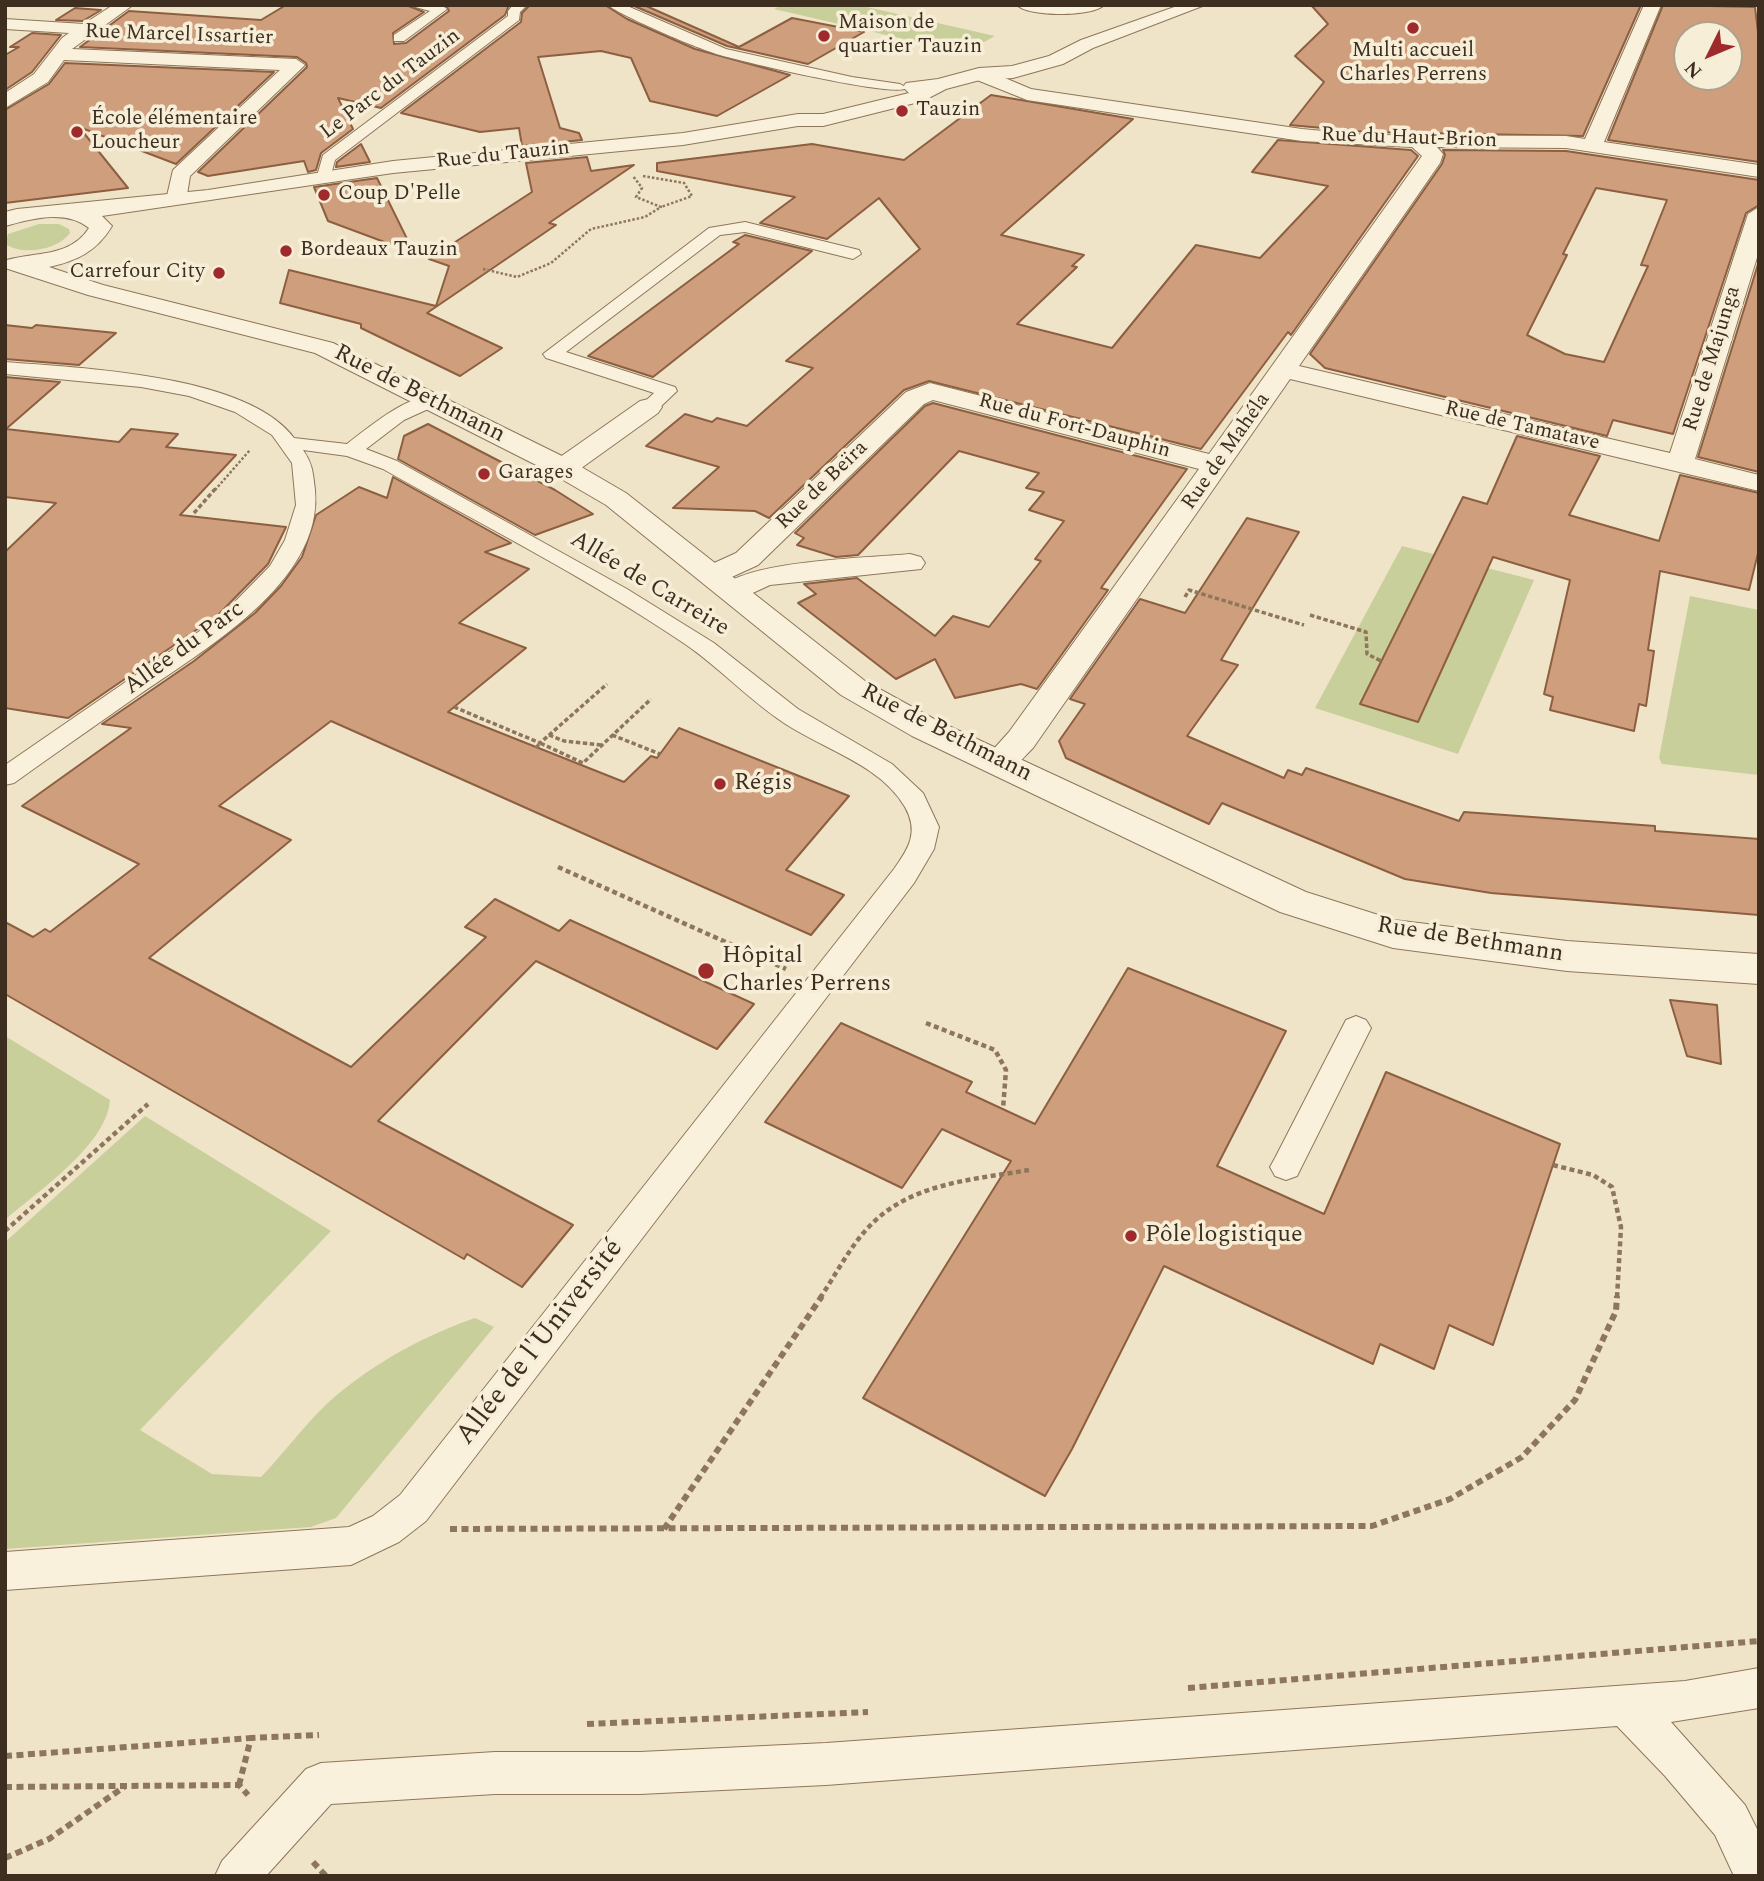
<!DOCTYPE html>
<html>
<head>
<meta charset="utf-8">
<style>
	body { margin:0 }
	#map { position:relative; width:1764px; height:1881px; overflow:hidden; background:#f0e4c8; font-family:Spectral,serif }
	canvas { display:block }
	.frame { position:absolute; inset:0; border:7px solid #3d2e20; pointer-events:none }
	.north { position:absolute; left:1673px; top:21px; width:70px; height:70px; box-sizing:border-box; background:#f7eed8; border:2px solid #ada18e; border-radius:50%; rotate:227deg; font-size:19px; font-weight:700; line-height:28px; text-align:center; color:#3d2e20 }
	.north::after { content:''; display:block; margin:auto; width:24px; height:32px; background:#9e2a2b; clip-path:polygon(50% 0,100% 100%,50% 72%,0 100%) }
</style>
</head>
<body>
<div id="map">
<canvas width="1764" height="1881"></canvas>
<div class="frame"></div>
<div class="north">N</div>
</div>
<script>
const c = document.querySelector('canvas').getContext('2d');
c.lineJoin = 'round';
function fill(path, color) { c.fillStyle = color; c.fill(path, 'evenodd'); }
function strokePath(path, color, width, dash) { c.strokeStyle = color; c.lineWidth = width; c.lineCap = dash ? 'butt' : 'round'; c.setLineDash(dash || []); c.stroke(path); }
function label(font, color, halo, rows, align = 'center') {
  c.font = font + ' Spectral,serif'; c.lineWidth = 7; c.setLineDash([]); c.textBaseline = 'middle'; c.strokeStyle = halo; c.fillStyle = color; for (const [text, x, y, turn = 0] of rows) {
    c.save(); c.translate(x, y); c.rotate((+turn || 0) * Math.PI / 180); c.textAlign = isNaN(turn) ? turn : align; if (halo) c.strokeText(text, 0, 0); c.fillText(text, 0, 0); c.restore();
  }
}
fill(new Path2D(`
	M782 5H858L995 36 964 53 774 9Z
	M39 224H59L69 229 70 233C58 250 23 256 5 244L8 234Z
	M1402 546 1534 580 1458 754 1315 708Z
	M1690 596 1759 610V775L1662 764 1659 758Z
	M5 1036 110 1100C107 1145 38 1191 5 1220Z
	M145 1116 331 1231 140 1430 212 1474 261 1477C286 1451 310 1417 338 1394 378 1361 426 1335 475 1318L494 1327 336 1518 311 1527 5 1549V1242Z`), '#c9cf9b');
const building = new Path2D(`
	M286 5H406L424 12 393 33 394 44 406 43 449 11 446 5H509L505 15 381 108 338 98 353 129 321 153 316 170 308 172 304 161 208 176 198 172 307 67 306 63 297 57 80 47 129 11 261 20Z
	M530 5H605L627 19 695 49 790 75 717 116 650 101 631 58 601 51 538 57 560 128 579 133 582 140 522 146 519 128 480 132 401 113 521 22 522 13Z
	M632 5H644L739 47 792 18 864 32 808 64 727 46Z
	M1311 5H1641L1583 136 1366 132 1290 125 1324 82 1295 56 1328 24Z
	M1663 5 1755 7 1759 41V162L1608 140ZM1687 35H1729V77H1687Z
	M75 8 101 10 83 21 56 20Z
	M32 33 61 35 32 72 5 90V55L19 47H10Z
	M65 63 274 72 176 164 79 127 128 188 5 203V110L49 84Z
	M991 95 1133 119 1001 235 1084 255 1072 266 1077 267 1017 324 1112 348 1196 245 1260 258 1328 186 1252 172 1278 140 1411 150 1418 156 1291 335 1288 332 1201 449 929 381 904 390 769 518 755 511 673 508 719 467 646 446 685 414 712 422 717 418 747 426 813 368 786 361 920 249 879 198 827 239 760 223 795 197 657 171V163L812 144 904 160Z
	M361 144 370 162 336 167 337 162Z
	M1443 150 1566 151 1759 180V205L1746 213 1673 434 1613 420 1607 436 1325 368 1310 354 1442 164 1445 155ZM1596 188 1667 200 1641 265 1648 266 1604 362 1565 354 1527 335 1567 255 1563 254Z
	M587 157 591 171 634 165 549 223 556 225 427 313 502 348 460 376 361 328V324L280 303 289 270 436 306 449 266 429 259 532 192 526 163Z
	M377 178 414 253 328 221 314 187Z
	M745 235 812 251 653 377 588 356 739 244 733 242Z
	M1759 261V472L1698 457Z
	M5 325 32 328 36 325 116 333 79 365 5 359Z
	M5 377 60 382 6 429 119 442 131 429 178 434 166 447 236 455 180 515 286 527 268 564 218 615 68 718 5 708V552L56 503 5 497Z
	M933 403 1187 469 1101 588 1108 590 1037 689 1021 684 955 698 935 659 896 679 798 603 816 594 804 584 857 578 935 636 953 616 989 627 1041 561 1035 559 1064 521 1029 510 1044 492 1026 488 1039 473 959 451 858 555 836 557 797 545 804 538 795 533 925 406Z
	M428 424 555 490 593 514 535 535 398 459 404 436Z
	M1517 436 1600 456 1569 515 1659 541 1680 475 1759 493V549L1749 590 1660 571 1648 650 1654 651 1646 706 1639 704 1634 731 1550 710 1553 697 1544 694 1570 580 1493 557 1418 722 1360 704 1463 497 1487 504Z
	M393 477 511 543 485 552 529 569 459 623 526 648 448 712 624 782 651 756 657 758 679 728 849 796 786 870 844 895 811 935 331 721 219 806 291 840 149 958 351 1067 486 937 465 927 495 899 559 931 570 920 754 1004 717 1049 536 961 378 1121 573 1225 522 1287 467 1254 464 1259 5 994V922L33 937 45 929 50 932 139 864 22 806 131 728 102 724 194 661 255 613 281 586 302 557 316 515 359 487 387 498Z
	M1247 518 1299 532 1221 660 1238 665 1187 736 1284 778 1288 770 1302 775 1306 768 1459 821 1464 812 1655 826V831L1759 839V915L1491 893 1405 879 1222 803 1209 824 1066 758 1059 741 1085 704 1070 699 1140 599 1185 613Z
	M1128 968 1286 1031 1217 1166 1324 1214 1386 1072 1560 1144 1493 1345 1449 1325 1434 1369 1380 1344 1373 1364 1164 1266 1072 1449 1045 1496 863 1398 1011 1161 942 1129 902 1188 765 1122 841 1023 972 1082 966 1092 1035 1124Z
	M1670 1000 1717 1005 1721 1064 1687 1056Z`);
fill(building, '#cf9f7d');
strokePath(building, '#8d5f41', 2);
const service = new Path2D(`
	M408 5H441L447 9 404 41H394V35L430 11Z
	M513 5H527L520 12 519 20 335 160 330 179H320L317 176 323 155 508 16V11Z
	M608 5H625L726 49 852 77 900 84 907 88C895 98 744 62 720 55 701 50 621 16 608 5Z
	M745 222 859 250 861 254 853 259 745 232 720 235 566 352 675 387 677 391 656 411H642L639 407 654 393 546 358 543 354 709 228Z
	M5 362C79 368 247 374 294 438L347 444C367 429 411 391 437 397L440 401 437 405 404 420 366 449 397 461 627 589 714 643 798 709 892 764 923 793 939 827 934 849 914 883 426 1521 399 1542 351 1565 5 1590V1552L349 1527 373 1516 400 1495 894 869C909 848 919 832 905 807 881 765 823 749 784 723 749 700 720 668 685 644 589 579 484 526 383 469L347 456 303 450C313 464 313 474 315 490 324 583 200 652 136 697 95 726 54 754 14 783L5 785V765L220 617 270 566 285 540 296 505 292 463 272 435 235 412 189 396 141 387 5 374Z
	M1356 1016 1366 1020 1371 1028 1297 1176 1286 1180 1275 1176 1270 1167 1275 1158 1346 1020Z
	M1759 1668V1708L1671 1722 1745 1805 1759 1833V1876H1734L1715 1835 1665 1776 1617 1726 826 1785 640 1794H495L331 1804 266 1876H215L222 1861 306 1769 321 1763 495 1752H640L826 1743 1685 1681Z`);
const minor = new Path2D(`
	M113 5H133L72 49 296 59 305 65 190 176 186 201 178 202 167 196 173 170 280 70 64 60 48 82 5 108V93L34 74 62 38 69 33 5 29V19L84 24Z
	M1017 5H1104C1093 17 1028 17 1017 5Z
	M1644 5H1661L1604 142 1759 165V177L1566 148 1437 147 1443 154 1440 163 1299 366 1670 453 1748 214 1759 207V251L1695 459 1759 475V491L1290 379 1033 748C1018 763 1010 776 987 770L982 762 1009 732 1199 469 933 400 924 404 758 565 723 581 712 584 701 581 697 575 701 569 736 553 906 392 930 383 1209 454 1422 156 1412 147 1302 141 1027 100 972 78 970 74 972 70H986L1031 89 1302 129 1366 135 1566 136 1585 139Z
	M649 399 658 401 662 407 658 413 573 474H553L549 468 553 462 640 401Z
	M910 554 921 557 925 563 921 569 770 585 744 597 733 600 722 597 718 591C739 560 871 558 910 554Z`);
const tertiary = new Path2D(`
	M1180 5H1205L1093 48 1063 64 1013 78 980 80 946 89 923 101 823 126H798L683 145 393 173 102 216 112 226C97 251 77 261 49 267L103 285 333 343 566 458 626 493 865 681 936 720 1306 892 1394 920 1567 941 1759 954V984L1567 971 1393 948 1280 912 912 736 841 695 606 505 546 470 315 353 88 295 5 268 7 260C35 252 71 257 89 228 65 209 32 219 5 226V212L17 209 208 190 393 161 683 133 798 114H823L909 93 903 87 906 83 938 79 979 68 1012 66 1049 56 1081 40Z`);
strokePath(service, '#8d765c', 2);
strokePath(minor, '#8d765c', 2);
strokePath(tertiary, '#8d765c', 2);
strokePath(new Path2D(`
	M643 176 684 183 692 196 661 207
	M483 269 517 277 551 263 591 229 645 217 661 207 636 197 642 188 633 176
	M215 490 250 450`), '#8d765c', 2.5, [2.5, 2]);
strokePath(new Path2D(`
	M194 513 216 488
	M1185 597 1189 590 1304 625
	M1310 615 1366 632 1367 654 1381 661
	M454 707 540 743 607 684
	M549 735 564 741 601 745
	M612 735 660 754
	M536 748 540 743 583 763 651 699`), '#8d765c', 3.5, [4.5, 2.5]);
strokePath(new Path2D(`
	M558 867 786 969
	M926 1023 995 1050 1006 1070 1003 1109
	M1553 1165 1593 1175 1612 1187 1621 1227 1617 1298
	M5 1231 148 1104
	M820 1298C835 1276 848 1250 866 1230 907 1183 971 1180 1029 1170`), '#8d765c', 4.5, [5, 3.5]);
strokePath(new Path2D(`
	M450 1529 1372 1526 1450 1499 1522 1457 1575 1400 1616 1311 1617 1296
	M664 1529 822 1296
	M1188 1688 1759 1641
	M587 1724 868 1712
	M5 1756 251 1738
	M239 1785 251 1738 319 1735
	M5 1787 239 1785 248 1795
	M5 1858 49 1839 124 1787
	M313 1862 326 1876`), '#8d765c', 6, [7, 4.5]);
fill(service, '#faf1dc');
fill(minor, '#faf1dc');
fill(tertiary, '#faf1dc');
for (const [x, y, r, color] of [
	[1413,28,7,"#9e2a2b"],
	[824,36,7,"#9e2a2b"],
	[902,111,7,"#9e2a2b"],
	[77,132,7,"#9e2a2b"],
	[324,195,7,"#9e2a2b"],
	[286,251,7,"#9e2a2b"],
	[219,273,7,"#9e2a2b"],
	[484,474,7,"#9e2a2b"],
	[720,784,7,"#9e2a2b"],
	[706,971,9,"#9e2a2b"],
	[1131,1236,7,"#9e2a2b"]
]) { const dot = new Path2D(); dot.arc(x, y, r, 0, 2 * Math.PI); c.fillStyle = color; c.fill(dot); strokePath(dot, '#f7eed8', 2.5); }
label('21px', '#3d2e20', '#f7eed8', [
	["Maison de",838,24],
	["quartier Tauzin",838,48],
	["Multi accueil",1413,52,"center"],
	["Charles Perrens",1413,76,"center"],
	["Tauzin",916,111],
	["École élémentaire",91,120],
	["Loucheur",91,144],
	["Coup D'Pelle",338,195],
	["Bordeaux Tauzin",300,251],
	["Carrefour City",205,273,"right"],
	["Garages",498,474]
], 'left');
label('21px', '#3d2e20', '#f7eed8', [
	["Rue Marcel Issartier",179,36,2],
	["Le Parc du Tauzin",391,85,-37],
	["Rue du Haut-Brion",1409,139,2],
	["Rue du Tauzin",503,156,-6],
	["Rue de Majunga",1713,359,-73],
	["Rue du Fort-Dauphin",1074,427,15],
	["Rue de Tamatave",1522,427,13],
	["Rue de Mahéla",1227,452,-55],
	["Rue de Beïra",823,486,-44]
]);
label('24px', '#3d2e20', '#f7eed8', [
	["Rue de Bethmann",419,395,27],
	["Allée de Carreire",649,585,31],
	["Allée du Parc",185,649,-36],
	["Rue de Bethmann",946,734,27],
	["Rue de Bethmann",1470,941,9]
]);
label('24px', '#3d2e20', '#f7eed8', [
	["Régis",734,784],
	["Hôpital",722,957],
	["Charles Perrens",722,985],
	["Pôle logistique",1145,1236]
], 'left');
label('28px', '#3d2e20', '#f7eed8', [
	["Allée de l'Université",541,1343,-52]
]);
</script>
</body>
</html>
